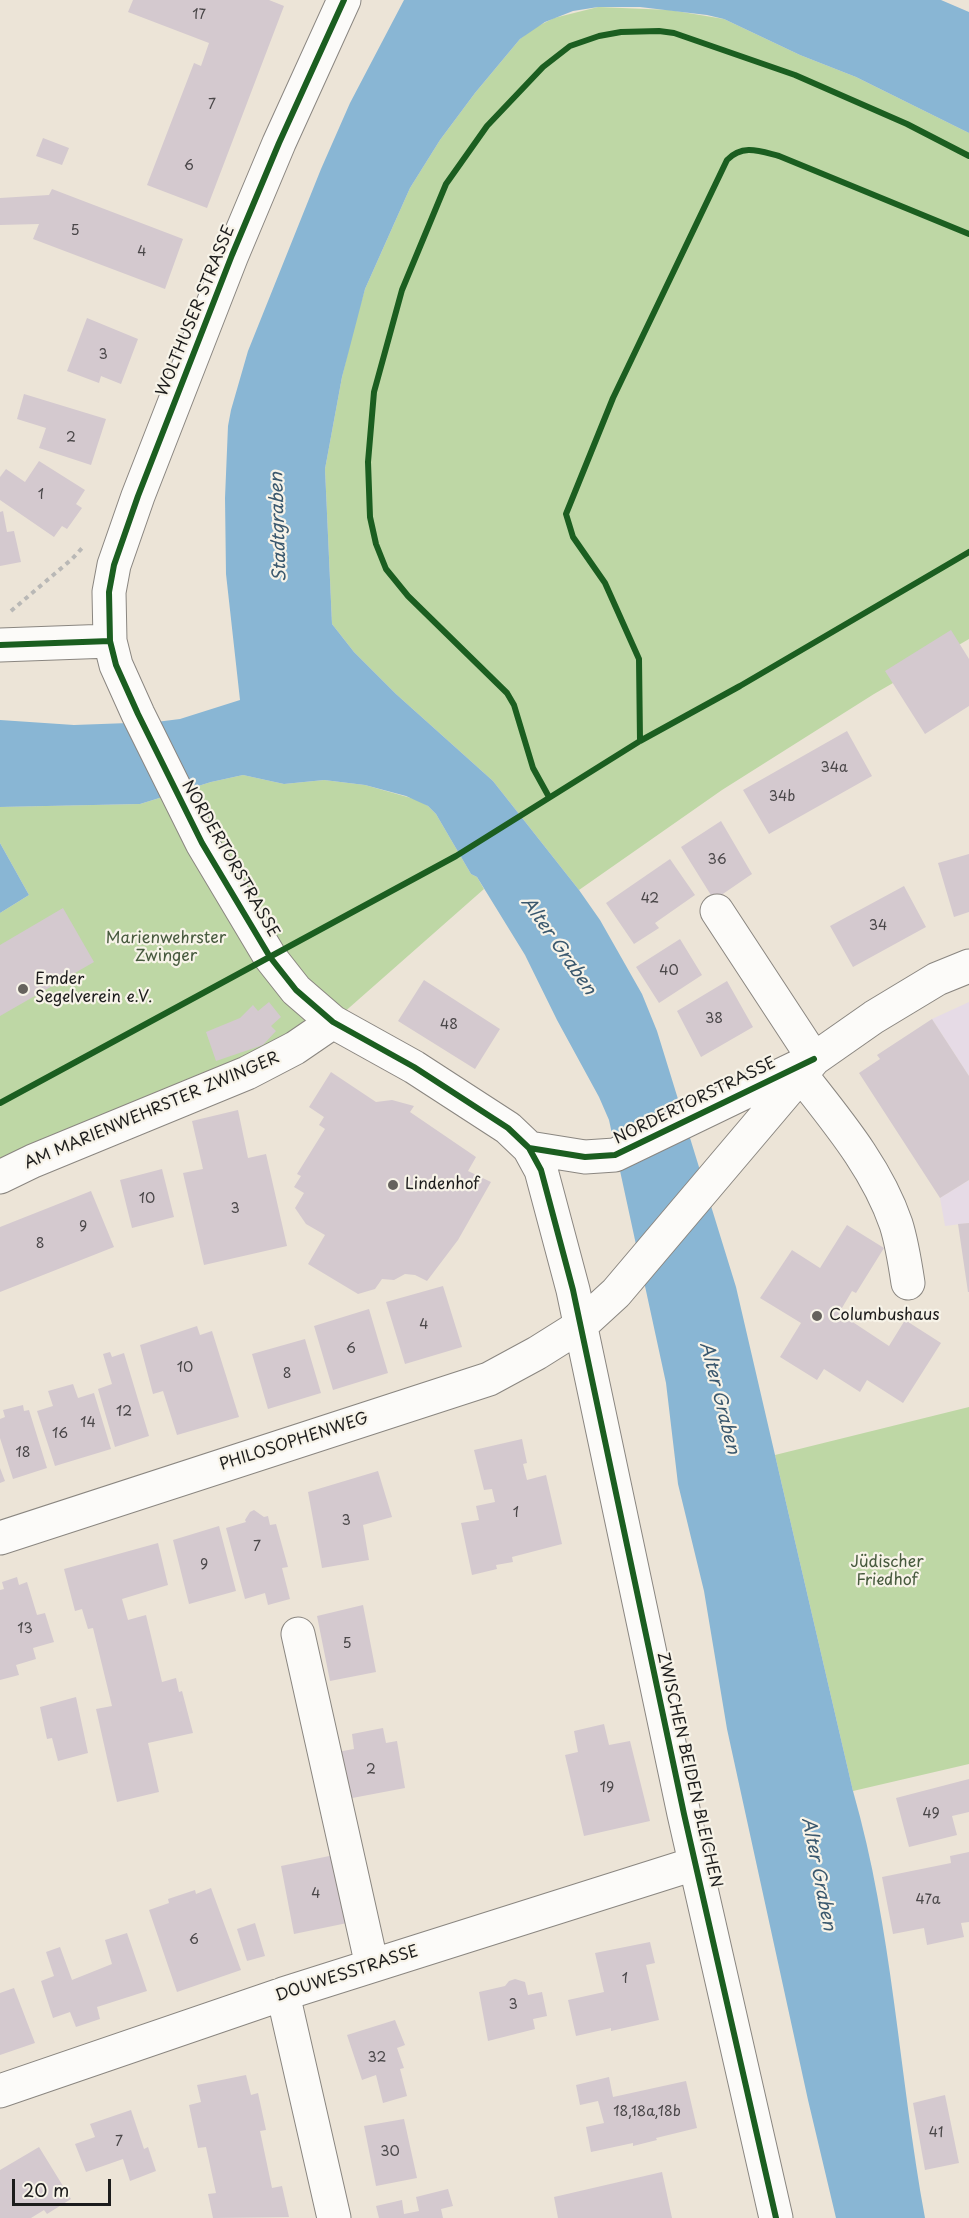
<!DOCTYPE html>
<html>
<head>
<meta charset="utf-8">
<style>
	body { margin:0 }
	#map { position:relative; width:969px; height:2218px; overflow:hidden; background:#ece4d7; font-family:"Playpen Sans",sans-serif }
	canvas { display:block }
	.scale { position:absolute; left:12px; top:2179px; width:99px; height:27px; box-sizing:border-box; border:3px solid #1c1c1c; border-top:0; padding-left:8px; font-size:18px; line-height:21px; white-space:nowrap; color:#1c1c1c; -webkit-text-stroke:4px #f7f3e8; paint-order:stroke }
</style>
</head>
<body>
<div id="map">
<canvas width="969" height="2218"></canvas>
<div class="scale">20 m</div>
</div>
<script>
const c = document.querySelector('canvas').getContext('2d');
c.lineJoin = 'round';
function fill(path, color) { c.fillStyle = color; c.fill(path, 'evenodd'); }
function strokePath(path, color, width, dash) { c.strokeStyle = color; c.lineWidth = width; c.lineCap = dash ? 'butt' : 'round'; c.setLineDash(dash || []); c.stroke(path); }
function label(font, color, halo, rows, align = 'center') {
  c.font = font + ' "Playpen Sans",sans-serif'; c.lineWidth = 4.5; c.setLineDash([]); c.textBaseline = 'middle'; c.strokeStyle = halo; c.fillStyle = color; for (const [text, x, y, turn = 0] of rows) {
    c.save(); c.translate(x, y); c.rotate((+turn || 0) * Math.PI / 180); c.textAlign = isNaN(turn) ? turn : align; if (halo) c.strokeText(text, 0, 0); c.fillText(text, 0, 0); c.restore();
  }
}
fill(new Path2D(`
	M969 1002V1076L932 1019Z
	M969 1180V1223L945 1226 940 1198Z`), '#e6dbe6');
fill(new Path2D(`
	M598 7 670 10 724 19 800 55 856 77 969 133V639L874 694 722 790 579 890 493 781 396 694 354 652 332 624 325 469 342 377 355 322 365 289 410 188 440 140 475 93 520 39 532 29 554 18Z
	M243 775 284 784 324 780 365 785 418 800 428 806 436 814 471 874 477 877 484 889 333 1022 0 1177V913L29 895 0 843V807L140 804 211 782Z
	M969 1407V1764L853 1791 775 1455Z`), '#bed7a5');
fill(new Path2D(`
	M404 0H941L969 12V133L856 77 800 55 724 19 707 15 640 7H598L573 11 545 22 520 39 475 93 440 140 410 188 365 289 342 377 325 469 332 624 354 652 396 694 493 781 579 890 600 920 642 994 657 1031 736 1287 853 1791C893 1930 899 2076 925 2218H836L808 2100 727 1729 704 1591 678 1484 666 1383 609 1120 599 1097 557 1020 525 955 477 877 471 874 436 814 428 806 406 796 365 785 324 780 284 784 243 775 211 782 140 804 0 807V720L74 725 156 722 180 719 240 700 226 574 225 498 228 426 231 410 248 351 321 169 350 103Z
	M0 843 29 895 0 913Z`), '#89b6d4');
fill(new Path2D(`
	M133 0H269L284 6 207 208 147 185 194 63 201 66 209 43 128 12Z
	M43 138 69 148 62 165 36 156Z
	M52 189 183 239 165 289 33 239 39 224 0 225V198L49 195Z
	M87 318 138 339 121 384 101 376 99 383 67 371Z
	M24 394 106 419 91 465 39 448 46 428 17 419Z
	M39 461 85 490 76 504 82 508 67 529 62 526 54 537 0 500V477L6 469 25 482Z
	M3 511 7 532 14 531 21 562 0 566V512Z
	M951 630 969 659V706L925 734 885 671Z
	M847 731 872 776 769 834 743 790Z
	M721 821 752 874 714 900 681 847Z
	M969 854V912L954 917 938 863Z
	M670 859 695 895 655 923 659 928 634 944 606 903Z
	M904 886 926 927 853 967 830 926Z
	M63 908 94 962 0 1016V945Z
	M680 939 702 975 659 1003 636 967Z
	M424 980 500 1029 475 1069 398 1021Z
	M727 981 753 1027 701 1057 677 1011Z
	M269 1002 281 1017 271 1026 276 1031 263 1045 216 1061 206 1032 240 1018 253 1005 258 1011Z
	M932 1019 969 1076V1180L940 1198 859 1073 880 1059 877 1055Z
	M331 1072 376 1102 392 1100 414 1106 410 1112 476 1157 468 1171 491 1182 458 1240 427 1281 415 1275 405 1274 394 1280 382 1279 375 1289 358 1294 308 1264 325 1235 306 1224 295 1208 304 1193 294 1187 301 1176 297 1174 325 1129 319 1125 324 1117 309 1107Z
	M238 1110 248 1158 266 1154 287 1246 204 1265 183 1173 203 1169 192 1121Z
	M162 1169 174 1217 132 1228 120 1180Z
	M91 1191 114 1247 0 1292V1227Z
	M969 1223V1292H968L958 1224Z
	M847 1225 884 1248 856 1293 852 1291 839 1313 889 1346 905 1320 941 1343 903 1403 867 1380 860 1392 824 1369 817 1380 780 1357 801 1323 760 1298 792 1250 820 1268Z
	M443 1286 462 1347 405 1364 386 1302Z
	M369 1309 388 1373 333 1390 314 1326Z
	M197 1326 200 1335 212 1331 239 1417 177 1435 163 1391 153 1394 140 1345Z
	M305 1339 321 1393 268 1409 252 1354Z
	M110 1352 112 1357 124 1353 149 1436 115 1447 98 1389 112 1384 103 1354Z
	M73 1384 78 1398 94 1393 111 1449 55 1466 37 1411 53 1406 48 1391Z
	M23 1405 24 1411 29 1410 47 1468 13 1479 0 1438V1419L5 1417 3 1410Z
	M522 1439 527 1463 523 1464 527 1480 546 1475 562 1544 512 1557 513 1562 496 1565 497 1569 472 1575 461 1523 479 1520 476 1506 495 1502 492 1489 484 1490 474 1450Z
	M0 1468 5 1481 0 1483Z
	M378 1471 392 1517 363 1525 369 1560 322 1568 308 1492Z
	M254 1510 264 1517 268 1516 270 1525 276 1524 288 1567 282 1568 290 1599 268 1605 265 1593 245 1599 226 1528 246 1522 245 1520 250 1512Z
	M219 1526 236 1591 189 1604 173 1540Z
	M158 1543 168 1585 122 1599 128 1620 146 1615 162 1682 176 1678 179 1692 182 1691 193 1733 148 1743 159 1792 117 1802 96 1709 112 1706 93 1628 88 1629 82 1609 75 1611 64 1569Z
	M17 1577 19 1585 27 1582 37 1615 45 1613 54 1642 33 1648 36 1659 16 1665 19 1675 0 1680V1590L4 1589 2 1582Z
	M363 1605 376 1672 330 1681 317 1616Z
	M76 1697 88 1753 58 1761 52 1738 47 1739 40 1707Z
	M604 1724 609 1745 630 1741 650 1821 584 1836 565 1755 578 1752 574 1731Z
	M383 1728 386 1743 397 1741 405 1788 347 1799 337 1752 354 1749 352 1734Z
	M969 1779V1812L952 1816 957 1835 909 1847 896 1798Z
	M969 1852V1922L961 1923 964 1937 927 1945 924 1928 893 1934 882 1877 951 1863 950 1856Z
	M339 1854 352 1922 294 1934 281 1866Z
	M211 1888 241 1970 177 1992 149 1910 169 1903 168 1899 195 1890 196 1894Z
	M255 1923 265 1956 247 1961 237 1929Z
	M127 1933 147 1991 97 2007 100 2019 76 2027 70 2012 53 2018 41 1981 54 1976 46 1952 60 1947 72 1980 112 1964 105 1940Z
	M650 1942 655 1963 646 1965 659 2020 611 2031V2028L576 2036 568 2000 604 1992 595 1953Z
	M515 1979 525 1982 528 1995 542 1992 547 2016 533 2019 535 2029 488 2041 479 1992 505 1986 509 1981Z
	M14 1988 35 2043 0 2055V1993Z
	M395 2020 405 2045 397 2048 404 2068 400 2069 407 2096 383 2103 376 2075 362 2080 347 2035Z
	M246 2075 251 2095 258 2093 266 2130 260 2131 272 2188 282 2186 289 2217 213 2218 208 2194 216 2193 206 2147 198 2148 189 2105 201 2102 197 2085Z
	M609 2077 613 2097 686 2081 697 2128 656 2138 657 2140 633 2146V2143L591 2152 586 2127 604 2123 598 2101 580 2105 576 2085Z
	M945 2095 959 2163 925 2170 913 2103Z
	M131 2110 144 2149 148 2147 156 2171 130 2181 123 2159 86 2172 75 2144 95 2137 90 2124Z
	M404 2119 417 2178 376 2186 364 2126Z
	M39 2147 71 2199 47 2214 44 2210 31 2218H0V2170Z
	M662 2172 672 2218H558L554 2197Z
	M448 2189 453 2206 441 2209 443 2218H379L376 2206 402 2200 404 2214 419 2211 416 2197Z`), '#d4c9cf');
const minor = new Path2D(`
	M344 0 279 143 232 255 138 496 114 565 109 592 110 641 116 665 138 714 202 843 270 957 296 990 333 1022 414 1067 508 1128 529 1148 541 1170 573 1290 684 1814 776 2218
	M0 645 110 641
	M717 911 814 1059
	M801 1075C837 1121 877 1168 896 1224 902 1243 905 1263 908 1283
	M529 1148 585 1157 615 1155 814 1059 874 1017 937 979 969 966
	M0 1177 33 1161 247 1073 295 1048 333 1022
	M0 1538 489 1379 537 1353 580 1326 616 1293 814 1059
	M298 1634 372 1966
	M283 1994 334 2218
	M0 2091 283 1994 697 1863`);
strokePath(minor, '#8a8680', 35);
strokePath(new Path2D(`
	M11 611 72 559 84 546`), '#b9b8b6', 4, [4.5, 4.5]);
strokePath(minor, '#fcfbf9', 33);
strokePath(new Path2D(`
	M344 0 279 143 232 255 138 496 114 565 109 592 110 641 116 665 138 714 202 843 270 957 296 990 333 1022 414 1067 508 1128 529 1148 541 1170 573 1290 684 1814 776 2218
	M0 645 110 641
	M640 741 639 659 605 583 573 537 566 514 613 398 727 160C743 144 759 151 779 156L969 234
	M549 797 533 768 514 705 507 693 408 596 386 569 376 544 370 517 368 462 374 392 402 290 446 184 487 126 543 67 570 46 599 36 621 32 659 31 674 33 795 75 907 124 969 156
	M0 1103 456 856 640 741 740 686 969 552
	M529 1148 585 1157 615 1155 814 1059`), '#1b5e20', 6);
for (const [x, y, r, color] of [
	[23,989,6,"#65625d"],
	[393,1185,6,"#65625d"],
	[817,1316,6,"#65625d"]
]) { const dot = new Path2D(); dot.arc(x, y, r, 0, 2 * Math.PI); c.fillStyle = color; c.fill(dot); strokePath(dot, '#f7f3e8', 2); }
label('14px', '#4a4749', null, [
	["17",199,15],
	["7",212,105],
	["6",189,166],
	["5",75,231],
	["4",142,252],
	["3",103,355],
	["2",71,438],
	["1",41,495],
	["34a",834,768],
	["34b",782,797],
	["36",717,860],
	["42",650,899],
	["34",878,926],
	["40",669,971],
	["38",714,1019],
	["48",449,1025],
	["10",147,1199],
	["3",235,1209],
	["9",83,1227],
	["8",40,1244],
	["4",424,1325],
	["6",351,1349],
	["10",185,1368],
	["8",287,1374],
	["12",124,1412],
	["14",88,1423],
	["16",60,1434],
	["18",23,1453],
	["1",516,1513],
	["3",346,1521],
	["7",257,1547],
	["9",204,1565],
	["13",25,1629],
	["5",347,1644],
	["2",371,1770],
	["19",607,1788],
	["49",931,1814],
	["4",316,1894],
	["47a",928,1900],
	["6",194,1940],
	["1",625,1979],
	["3",513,2005],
	["32",377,2058],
	["18,18a,18b",647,2112],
	["41",936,2133],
	["7",119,2142],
	["30",390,2152]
]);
label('16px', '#1c1c1c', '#f7f3e8', [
	["WOLTHUSER STRASSE",196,311,-68],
	["NORDERTORSTRASSE",230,859,60],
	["NORDERTORSTRASSE",695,1101,-26],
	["AM MARIENWEHRSTER ZWINGER",152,1111,-23],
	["PHILOSOPHENWEG",294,1442,-18],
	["ZWISCHEN BEIDEN BLEICHEN",689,1770,77],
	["DOUWESSTRASSE",347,1974,-18]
]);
label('16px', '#475a3e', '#f7f3e8', [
	["Marienwehrster",166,939],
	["Zwinger",166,957],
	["Jüdischer",887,1563],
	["Friedhof",887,1581]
]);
label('16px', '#1c1c1c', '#f7f3e8', [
	["Emder",35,980],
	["Segelverein e.V.",35,998],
	["Lindenhof",405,1185],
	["Columbushaus",829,1316]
], 'left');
label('italic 18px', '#3a586e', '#f7f3e8', [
	["Stadtgraben",279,527,-92],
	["Alter Graben",558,946,55],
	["Alter Graben",719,1398,76],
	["Alter Graben",818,1874,79]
]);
</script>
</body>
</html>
